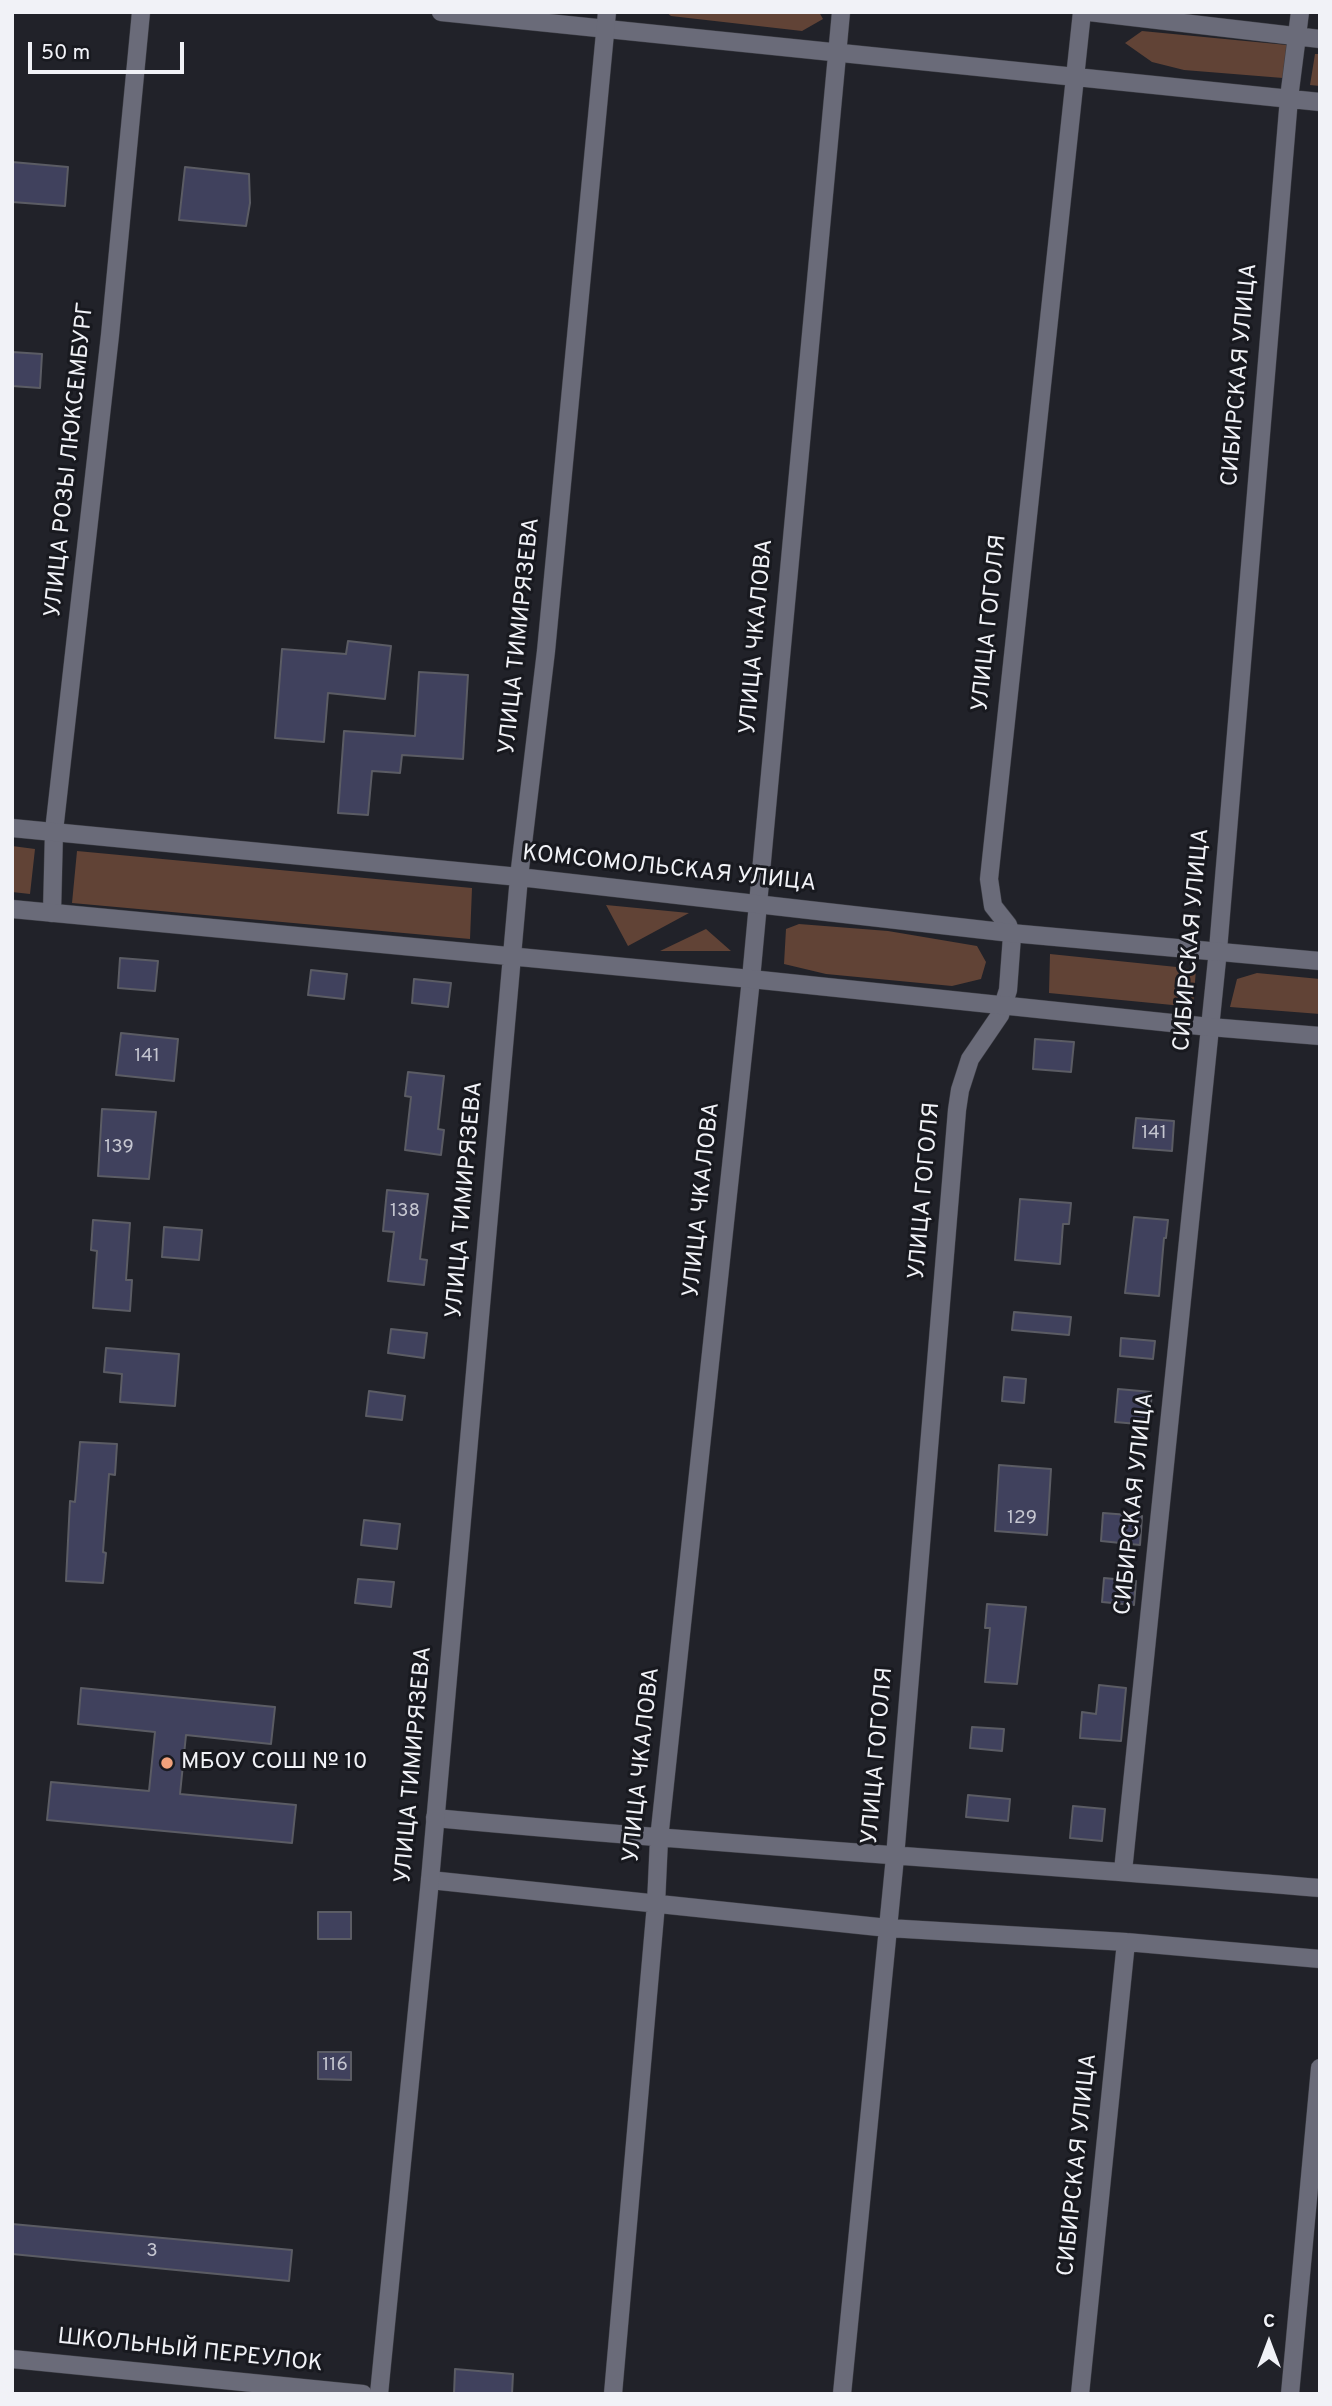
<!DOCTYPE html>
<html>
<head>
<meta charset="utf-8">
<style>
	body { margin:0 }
	#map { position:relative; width:1332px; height:2406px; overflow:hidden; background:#212229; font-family:Overpass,sans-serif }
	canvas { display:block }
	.frame { position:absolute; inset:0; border:14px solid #f1f2f7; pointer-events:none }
	.north { position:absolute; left:1234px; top:2308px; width:70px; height:70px; -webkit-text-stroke:5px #18191f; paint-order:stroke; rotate:0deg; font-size:19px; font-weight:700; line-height:28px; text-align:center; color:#f1f2f7 }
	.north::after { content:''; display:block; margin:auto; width:24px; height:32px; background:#f1f2f7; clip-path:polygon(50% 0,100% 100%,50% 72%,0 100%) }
	.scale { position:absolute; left:28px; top:42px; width:156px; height:32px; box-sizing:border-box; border:4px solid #f1f2f7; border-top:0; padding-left:9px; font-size:21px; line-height:24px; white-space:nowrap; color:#f1f2f7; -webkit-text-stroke:5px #18191f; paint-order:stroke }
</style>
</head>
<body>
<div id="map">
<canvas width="1332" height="2406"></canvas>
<div class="frame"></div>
<div class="north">С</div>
<div class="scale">50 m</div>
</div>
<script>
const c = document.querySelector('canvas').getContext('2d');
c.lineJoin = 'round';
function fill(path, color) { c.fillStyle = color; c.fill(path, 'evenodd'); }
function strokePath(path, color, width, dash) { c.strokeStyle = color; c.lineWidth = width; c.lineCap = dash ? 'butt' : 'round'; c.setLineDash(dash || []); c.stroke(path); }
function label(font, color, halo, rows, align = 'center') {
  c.font = font + ' Overpass,sans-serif'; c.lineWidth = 6; c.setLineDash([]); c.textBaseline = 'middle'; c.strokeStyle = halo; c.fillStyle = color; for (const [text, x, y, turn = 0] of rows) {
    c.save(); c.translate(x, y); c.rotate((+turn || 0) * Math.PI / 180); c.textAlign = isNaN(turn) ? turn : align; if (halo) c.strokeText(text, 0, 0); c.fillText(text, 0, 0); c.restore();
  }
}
fill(new Path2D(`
	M666 12H819L823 19 802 31 671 16Z
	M1142 31 1287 45 1283 78 1184 70 1152 62 1125 43Z
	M1315 54H1320V86L1310 85Z
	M12 846 35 849 30 894 12 892Z
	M77 851 472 888 470 939 72 903Z
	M606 905 689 913 628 946Z
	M799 924 888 931 977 946 986 962 981 979 952 986 826 974 784 964 786 929Z
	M706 929 731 951H660Z
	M1050 954 1196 969 1193 1007 1049 993Z
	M1257 973 1320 979V1014L1230 1007 1237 979Z`), '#614336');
const building = new Path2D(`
	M12 162 68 167 65 206 12 202Z
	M185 167 249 174 250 203 246 226 179 220Z
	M12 352 42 354 40 388 12 386Z
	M348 641 391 646 385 699 328 693 324 742 275 738 282 649 346 654Z
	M419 672 468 675 463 759 402 755 400 773 372 771 368 815 338 813 344 731 415 736Z
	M120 958 158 961 155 991 118 988Z
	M311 970 347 974 344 999 308 995Z
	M414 979 451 983 448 1007 412 1003Z
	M121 1033 178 1039 174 1081 116 1075Z
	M1035 1039 1074 1042 1071 1072 1033 1069Z
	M408 1072 444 1076 438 1129 444 1130 441 1155 405 1150 411 1097 405 1096Z
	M102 1109 156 1112 149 1179 98 1176Z
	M1136 1118 1174 1121 1172 1151 1133 1148Z
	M387 1190 428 1194 420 1259 427 1260 424 1285 388 1281 394 1232 383 1231Z
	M1020 1199 1071 1203 1069 1224H1063L1060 1264 1015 1260Z
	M1134 1217 1168 1220 1166 1238H1164L1159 1296 1125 1293Z
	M93 1220 130 1223 126 1280H132L130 1311 93 1308 97 1251 91 1250Z
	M164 1227 202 1230 199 1260 162 1257Z
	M1014 1312 1071 1317 1069 1335 1012 1330Z
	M391 1329 427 1333 424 1358 388 1353Z
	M1121 1338 1155 1341 1153 1359 1120 1356Z
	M106 1348 179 1354 175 1406 120 1402 122 1374 104 1372Z
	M1004 1377 1026 1379 1024 1403 1002 1401Z
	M1118 1389 1152 1392 1149 1425 1115 1422Z
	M369 1391 405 1396 402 1420 366 1416Z
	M80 1442 117 1444 115 1475 109 1474 103 1552 106 1553 103 1583 66 1581 70 1501 75 1502Z
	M999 1465 1051 1469 1047 1535 995 1531Z
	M1103 1513 1142 1516 1140 1545 1101 1541Z
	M364 1520 400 1524 397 1549 361 1545Z
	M1104 1578 1136 1581 1134 1605 1102 1602Z
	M358 1579 394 1582 391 1607 355 1603Z
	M987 1604 1026 1607 1017 1684 985 1682 990 1628H985Z
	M1099 1685 1126 1688 1121 1741 1080 1738 1082 1712 1096 1714Z
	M81 1688 275 1707 271 1744 186 1735 180 1794 296 1805 292 1843 47 1820 51 1782 149 1791 155 1732 78 1724Z
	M972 1727 1004 1729 1002 1751 970 1748Z
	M968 1795 1010 1799 1008 1821 966 1817Z
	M1073 1806 1105 1809 1102 1841 1070 1838Z
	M318 1912H351V1939H318Z
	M318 2052H351V2080L318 2079Z
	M12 2224 292 2250 289 2281 12 2254Z
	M455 2369 513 2374 512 2394H454Z`);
fill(building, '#40415d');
strokePath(building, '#5b5c64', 2);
const minor = new Path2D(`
	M441 12 1320 102
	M1089 12 1320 39
	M52 913 54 831 110 335 141 12
	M435 1818C730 1846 1025 1863 1320 1888
	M1123 1871 1218 950 1289 98 1300 12
	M430 1880 888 1928 1126 1942 1320 1959
	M12 2359 363 2394
	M613 2394 656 1904 659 1839 751 979 841 12
	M842 2394 895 1857 957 1110 960 1090 970 1059 1000 1015 1008 990 1012 936 1008 925 993 906 989 879 1082 12
	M1080 2394 1126 1942
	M1290 2394 1320 2068`);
const tertiary = new Path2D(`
	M12 828 519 877 1011 933 1320 961
	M12 909 751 979 1210 1027 1320 1036
	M379 2394 430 1880 519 877 546 651 607 12`);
strokePath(minor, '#3e3f46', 19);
strokePath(tertiary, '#3e3f46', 19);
strokePath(minor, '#6a6b79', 18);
strokePath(tertiary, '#6a6b79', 18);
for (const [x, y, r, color] of [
	[167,1763,7,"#f1a17c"]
]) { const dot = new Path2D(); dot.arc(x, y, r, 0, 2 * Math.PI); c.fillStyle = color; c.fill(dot); strokePath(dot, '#18191f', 2.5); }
label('19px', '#c5c6d0', null, [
	["141",147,1057],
	["141",1154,1134],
	["139",119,1148],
	["138",405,1212],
	["129",1022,1519],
	["116",335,2066],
	["3",152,2252]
]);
label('23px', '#f1f2f7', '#18191f', [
	["СИБИРСКАЯ УЛИЦА",1241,375,-85],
	["УЛИЦА РОЗЫ ЛЮКСЕМБУРГ",71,460,-84],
	["УЛИЦА ГОГОЛЯ",991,623,-84],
	["УЛИЦА ТИМИРЯЗЕВА",521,636,-84],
	["УЛИЦА ЧКАЛОВА",758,637,-85],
	["КОМСОМОЛЬСКАЯ УЛИЦА",669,870,6],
	["СИБИРСКАЯ УЛИЦА",1193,940,-85],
	["УЛИЦА ГОГОЛЯ",926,1191,-85],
	["УЛИЦА ТИМИРЯЗЕВА",466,1200,-85],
	["УЛИЦА ЧКАЛОВА",703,1200,-84],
	["СИБИРСКАЯ УЛИЦА",1136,1504,-84],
	["УЛИЦА ГОГОЛЯ",879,1756,-85],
	["УЛИЦА ТИМИРЯЗЕВА",415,1765,-85],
	["УЛИЦА ЧКАЛОВА",643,1765,-84],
	["СИБИРСКАЯ УЛИЦА",1079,2165,-84],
	["ШКОЛЬНЫЙ ПЕРЕУЛОК",190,2352,6]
]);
label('23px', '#f1f2f7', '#18191f', [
	["МБОУ СОШ № 10",181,1763]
], 'left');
</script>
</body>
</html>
